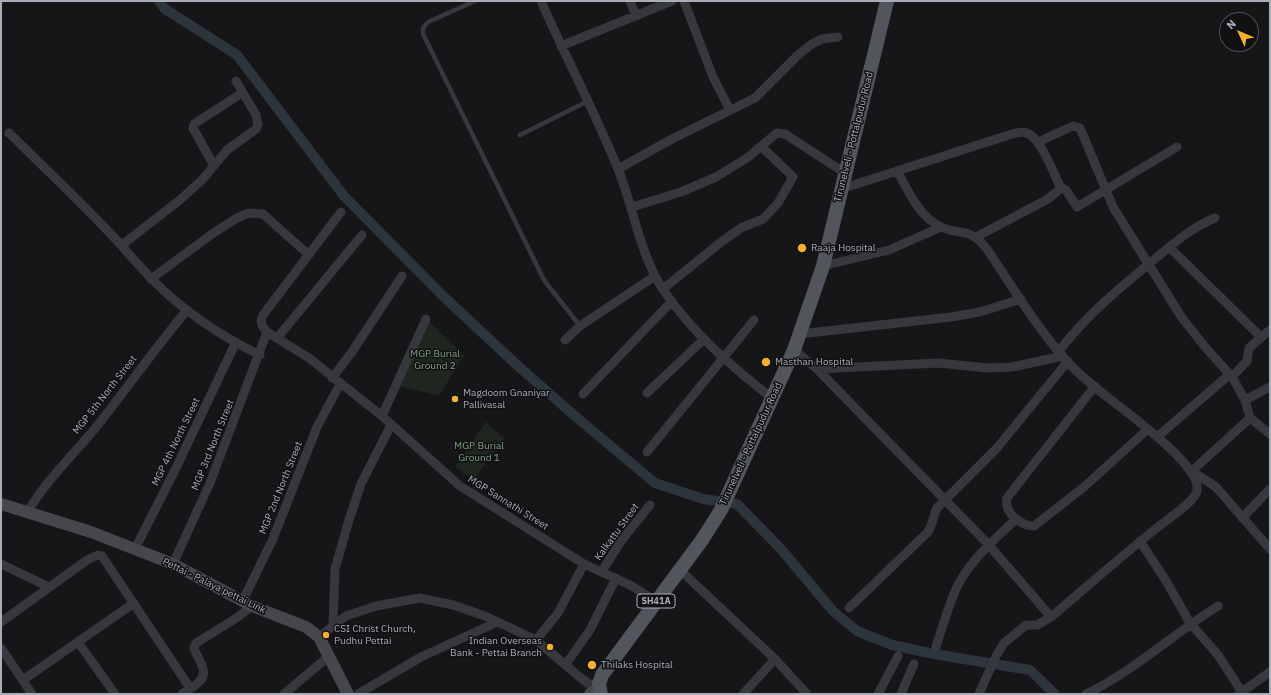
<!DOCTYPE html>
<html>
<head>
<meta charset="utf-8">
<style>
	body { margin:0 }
	#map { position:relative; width:1271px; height:695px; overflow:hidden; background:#161618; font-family:"IBM Plex Sans",sans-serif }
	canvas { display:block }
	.frame { position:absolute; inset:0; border:2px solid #a8adb8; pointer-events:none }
	.north { position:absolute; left:1219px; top:12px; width:40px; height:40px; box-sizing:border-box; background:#111113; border:1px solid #4d4f55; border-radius:50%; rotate:314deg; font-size:11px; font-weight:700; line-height:16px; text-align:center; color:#a8adb8 }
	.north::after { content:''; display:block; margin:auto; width:14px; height:18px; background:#f2b134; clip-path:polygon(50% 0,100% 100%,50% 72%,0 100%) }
</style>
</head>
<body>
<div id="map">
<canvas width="1271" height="695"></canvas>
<div class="frame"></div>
<div class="north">N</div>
</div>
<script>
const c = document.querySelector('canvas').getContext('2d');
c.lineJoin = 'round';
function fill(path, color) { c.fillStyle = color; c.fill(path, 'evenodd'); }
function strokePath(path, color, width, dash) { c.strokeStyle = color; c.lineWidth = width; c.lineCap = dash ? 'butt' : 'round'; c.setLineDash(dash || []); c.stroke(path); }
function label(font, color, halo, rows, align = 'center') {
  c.font = font + ' "IBM Plex Sans",sans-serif'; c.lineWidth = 3; c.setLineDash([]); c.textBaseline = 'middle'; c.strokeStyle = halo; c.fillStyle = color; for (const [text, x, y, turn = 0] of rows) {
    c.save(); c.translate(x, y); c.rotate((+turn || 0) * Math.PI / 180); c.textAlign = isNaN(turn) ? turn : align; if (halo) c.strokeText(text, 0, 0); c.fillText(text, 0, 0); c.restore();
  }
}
fill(new Path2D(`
	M428 321 464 355 439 396 399 386Z
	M486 422 504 438 474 480 455 467Z`), '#1e261f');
strokePath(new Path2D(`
	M159 1 165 9 237 55 344 196 443 296 518 366 576 417 655 483 703 499 737 504 781 549 833 611 857 631 892 645 934 654 1030 670 1055 694`), '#2c353c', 10);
strokePath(new Path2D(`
	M475 1 428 22 423 28V34L544 280 580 326
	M520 135 588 101`), '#37383d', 4.5);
strokePath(new Path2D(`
	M541 1C566 58 595 112 618 169 634 208 639 252 662 288 692 333 731 366 773 399
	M630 1 636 16
	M684 1 713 77 730 110
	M561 46 672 1
	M9 133C41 164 74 196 106 229 122 245 135 262 151 278 180 309 222 337 260 355
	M1038 142 1073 126 1080 128 1113 207 1182 318 1206 348 1232 377 1245 400 1250 418 1270 434
	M214 166 193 128 194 124 242 93
	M618 169 672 139 755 98 799 54 812 44 822 39 838 37
	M897 171 1012 134C1016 133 1022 131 1027 133 1041 138 1054 175 1061 188L1048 199 976 237
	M1061 188 1066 190 1077 207 1177 147
	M841 189 897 171C908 190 919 217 941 227 962 236 970 227 987 249 1011 285 1034 323 1062 356 1082 379 1109 398 1133 417 1149 430 1201 469 1197 491 1195 500 1175 514 1167 520 1127 551 1089 585 1051 617L1037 625H1026L1004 643 996 656 979 694
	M632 207 681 192 716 177 747 158 777 133 785 134 845 173
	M341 212 263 315C259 322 262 326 267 332L309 358 382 416 460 486 584 564 630 585 656 601
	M122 245 181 199 203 179 227 150 256 129 258 125 256 115 236 81
	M1169 247 1261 337
	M823 266 889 250 941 227
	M151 279 212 234 237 218 249 213 263 214 309 255
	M663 289 721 242 741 228 763 219 778 203 793 177 761 146
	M800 334 951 317 980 312 1021 299
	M278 337 362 235
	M565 340 580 326 655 276
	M794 350 817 369 988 544 1051 617
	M1059 351C1085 317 1117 290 1150 263 1171 246 1190 228 1215 218
	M817 369 938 363 988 368 1012 367 1063 356
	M1232 377 1247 361 1249 348 1270 330
	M332 378 352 352 402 276
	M1095 386 1007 498C1004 513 1021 526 1034 526L1084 487 1148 429
	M647 393 703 340
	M583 394 672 301
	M1245 400 1270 387
	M382 416 426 319
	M1250 418 1192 471 1216 487 1270 549
	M1157 437 1230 374
	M647 452 754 320
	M27 513C48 477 76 453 101 421 130 384 157 346 187 310
	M1242 518 1270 489
	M1140 541 1166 581 1190 623 1218 655 1242 692
	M135 549 175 470 235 344
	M1 564 49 587
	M173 564 210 483 267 332
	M680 570 775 659 807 694
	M602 571 621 541 650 505
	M242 602 272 541 317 427 340 384
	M849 608 928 532C933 524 933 516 937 508L997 448 1068 361
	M1 622 87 560 98 555 102 556 190 688
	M333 625 335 569 349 520 361 484 391 425
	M319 637 346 616 376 606 420 598 453 605 485 616 536 640 582 679 589 684H599
	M536 640 558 613 584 564
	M78 642 115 694
	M936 647C942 628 948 608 956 589 969 561 994 540 1016 519
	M1 648 32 694
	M566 664 590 630 616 578
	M23 680 134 603
	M182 694C189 689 207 681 203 669 202 662 196 655 194 648L196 643 235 619 252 606
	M284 694 329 656
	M358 694 421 657 495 623
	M743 694 775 659
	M878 694 898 656
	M901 694 914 664
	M1086 694C1134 671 1173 634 1218 606
	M1239 694 1270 672`), '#37383d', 9);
strokePath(new Path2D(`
	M1 504 91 532 173 564 252 606 306 627 319 637 348 694
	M590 694 599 688`), '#45474d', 12);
strokePath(new Path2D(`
	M601 694 599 684 602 675 702 540 721 510 794 350 823 266 887 1`), '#53555c', 14);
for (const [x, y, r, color] of [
	[802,248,5,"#f2b134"],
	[766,362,5,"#f2b134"],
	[455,399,4,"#f2b134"],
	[326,635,4,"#f2b134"],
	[550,647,4,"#f2b134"],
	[592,665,5,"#f2b134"]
]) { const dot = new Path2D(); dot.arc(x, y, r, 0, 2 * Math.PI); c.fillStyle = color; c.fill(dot); strokePath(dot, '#111113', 1.5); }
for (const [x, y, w] of [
	[656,601,38]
]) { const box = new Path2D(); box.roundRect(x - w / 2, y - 7, w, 14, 3); c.fillStyle = '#111113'; c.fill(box); strokePath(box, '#a8adb8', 1); }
label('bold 9px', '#a8adb8', null, [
	["SH41A",656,601]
]);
label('10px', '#a8adb8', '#111113', [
	["Tirunelveli - Pottalpudur Road",854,137,-76],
	["MGP 5th North Street",105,395,-52],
	["MGP 4th North Street",176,442,-64],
	["Tirunelveli - Pottalpudur Road",751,444,-65],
	["MGP 3rd North Street",213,445,-68],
	["MGP 2nd North Street",281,488,-68],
	["MGP Sannathi Street",508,503,32],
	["Kalkattu Street",617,532,-54],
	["Pettai - Palaya pettai Link",214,586,26]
]);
label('10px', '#a8adb8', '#111113', [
	["Raaja Hospital",811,248],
	["Masthan Hospital",775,362],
	["Magdoom Gnaniyar",463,393],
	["Pallivasal",463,405],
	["CSI Christ Church,",334,629],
	["Pudhu Pettai",334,641],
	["Indian Overseas",542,641,"right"],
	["Bank - Pettai Branch",542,653,"right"],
	["Thilaks Hospital",601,665]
], 'left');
label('10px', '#7fa381', '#111113', [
	["MGP Burial",435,354],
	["Ground 2",435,366],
	["MGP Burial",479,446],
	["Ground 1",479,458]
]);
</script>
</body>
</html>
